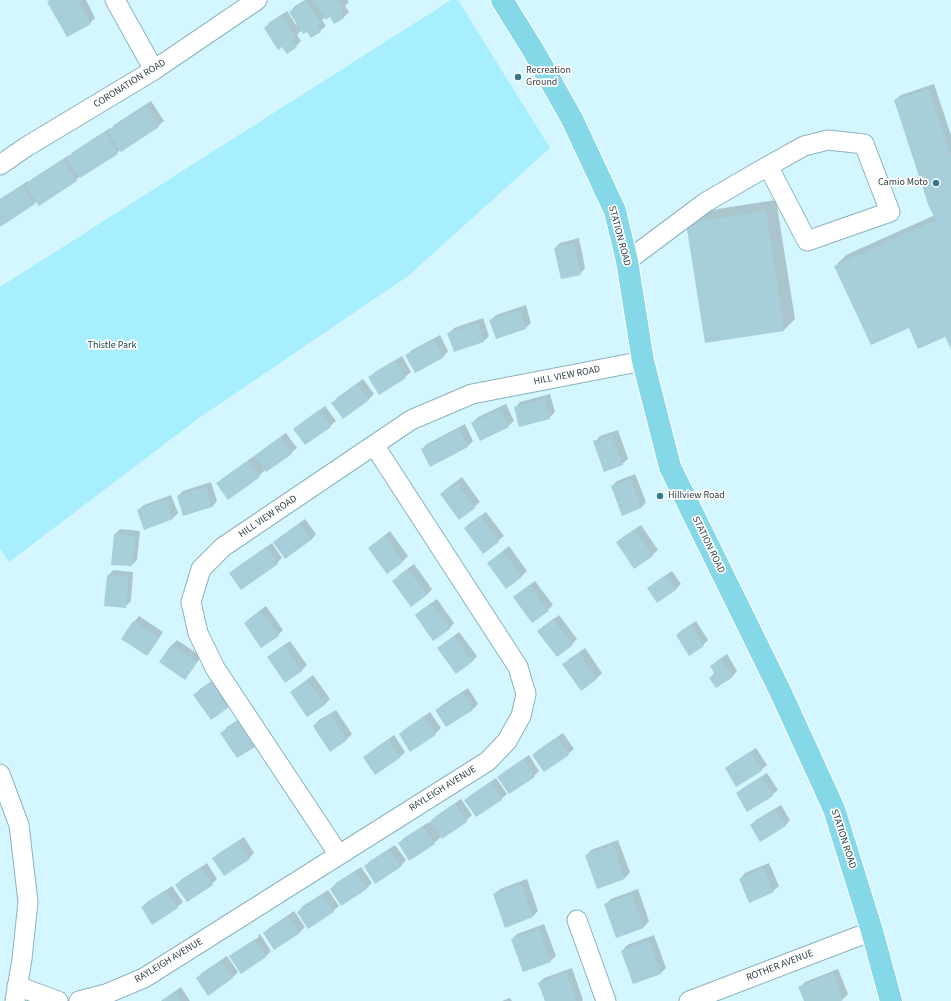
<!DOCTYPE html>
<html>
<head>
<meta charset="utf-8">
<style>
	body { margin:0 }
	canvas { display:block; background:#d4f6fe }
</style>
</head>
<body>
<canvas width="951" height="1001"></canvas>
<script>
const c = document.querySelector('canvas').getContext('2d');
c.lineJoin = 'round';
function fill(path, color) { c.fillStyle = color; c.fill(path, 'evenodd'); }
function strokePath(path, color, width, dash) { c.strokeStyle = color; c.lineWidth = width; c.lineCap = dash ? 'butt' : 'round'; c.setLineDash(dash || []); c.stroke(path); }
function label(font, color, halo, rows, align = 'center') {
  c.font = font + ' "Source Sans 3",sans-serif'; c.lineWidth = 3.5; c.setLineDash([]); c.textBaseline = 'middle'; c.strokeStyle = halo; c.fillStyle = color; for (const [text, x, y, turn = 0] of rows) {
    c.save(); c.translate(x, y); c.rotate((+turn || 0) * Math.PI / 180); c.textAlign = isNaN(turn) ? turn : align; if (halo) c.strokeText(text, 0, 0); c.fillText(text, 0, 0); c.restore();
  }
}
fill(new Path2D(`
	M451 0H458L550 148 408 276 199 418 9 562 0 549V287Z`), '#a7eefe');
fill(new Path2D(`
	M50 0H86L95 18 90 23Z
	M305 0H347L349 2 345 6 349 12 344 17 335 23 330 16 325 17 322 20 326 26 320 31 302 30 297 35 301 41 296 46 265 28 270 22 287 11 296 25 297 24 290 12 295 6Z
	M934 84 951 135V347L946 335 909 327 835 266 846 255 935 215 895 100 901 95Z
	M151 101 164 121 158 126 121 150V149L117 153 80 177V176L76 180 37 201 34 204 0 226V199L28 181 29 182 32 179 69 155 70 156 73 152 110 128 111 129 114 125Z
	M776 200 795 319 784 330 687 224 698 212Z
	M579 238 585 268 580 274 555 248 560 243Z
	M526 305 531 323 526 328 491 320 496 315Z
	M483 318 489 336 484 341 448 334 454 328Z
	M440 335 448 351 443 357 415 371 407 355 412 350Z
	M402 356 411 372 405 377 379 393 370 378 375 372Z
	M363 379 374 394 368 400 333 403 338 397Z
	M550 394 555 412 549 418 515 408 520 402Z
	M506 404 514 421 508 426 472 423 478 417Z
	M325 406 336 421 330 426 294 429 300 424Z
	M465 424 473 441 468 446 430 466 422 449 427 444Z
	M618 430 628 459 622 464 595 442 600 436Z
	M286 433 297 448 291 453 266 471 265 470 259 476 217 484 223 478 254 456 255 457 261 451Z
	M635 474 646 502 641 508 612 486 617 481Z
	M462 477 480 502 474 507 441 494 446 489Z
	M211 482 217 501 212 507 178 496 183 491Z
	M171 495 178 513 173 518 145 529 138 510 144 505Z
	M486 512 504 536 498 541 465 528 470 523Z
	M305 519 316 534 311 540 285 557 275 542 280 537Z
	M641 525 658 550 652 555 618 542 623 537Z
	M120 529 140 531 137 560 132 565 115 534Z
	M390 531 408 556 403 561 387 573 369 548 375 543Z
	M272 543 282 558 277 563 230 574 236 568Z
	M509 546 527 571 522 576 506 588 488 563 494 558Z
	M414 564 432 589 427 595 394 581 399 575Z
	M113 570 133 572 131 601 125 607 108 576Z
	M672 571 681 584 675 590 649 588 654 583Z
	M535 581 553 605 548 610 520 592Z
	M437 599 454 623 449 629 416 615 421 610Z
	M266 606 283 630 278 635 245 623 250 618Z
	M559 615 577 639 572 644 544 626Z
	M139 616 163 632 152 649 147 654 134 622Z
	M696 621 708 640 703 645 677 635 682 630Z
	M459 632 477 656 472 662 439 648 444 643Z
	M177 640 201 656 190 673 185 678 171 646Z
	M290 641 307 665 302 670 285 681 268 657 274 652Z
	M585 648 602 673 597 678 581 689 564 665 569 659Z
	M727 654 737 671 732 677 710 678 715 672 711 666 717 661Z
	M313 675 330 699 324 705 291 692 297 687Z
	M216 678 233 702 228 707 211 718 195 695 200 689Z
	M468 688 478 704 473 709 447 726 437 710 442 705Z
	M336 710 352 734 347 739 330 750 314 726 319 720Z
	M430 712 441 728 435 734 410 750 400 734 405 729Z
	M244 716 260 741 254 746 222 733 227 727Z
	M563 733 574 749 568 754 533 755 538 750Z
	M394 735 405 752 400 757 375 773 364 757 370 752Z
	M756 748 767 765 761 770 726 768 732 763Z
	M529 755 539 771 534 776 499 777 504 772Z
	M767 773 778 790 772 795 737 793 743 788Z
	M496 778 507 794 501 799 466 800 471 795Z
	M461 799 472 815 466 821 442 837H441L434 843 399 844 404 838 429 822 430 823 436 816Z
	M781 805 790 820 785 826 751 825 756 820Z
	M244 837 254 853 249 858H214L219 853Z
	M618 840 630 872 625 878 586 856 591 850Z
	M395 845 406 860 401 866 376 883 365 866 370 861Z
	M207 863 217 879 212 884 176 885 182 879Z
	M769 863 779 886 773 891 740 879 745 873Z
	M361 867 372 883 367 888 342 905 331 889 336 883Z
	M527 879 538 911 533 916 506 926 494 894 500 889Z
	M172 886 183 902 177 907 142 908 147 902Z
	M638 889 649 921 644 927 617 937 605 905 611 899Z
	M328 890 339 906 333 911 298 912 303 906Z
	M294 911 305 927 300 932 264 933 269 928Z
	M544 924 556 956 550 961 512 939 517 934Z
	M260 934 271 951 266 956 241 972 230 956 235 952V953L259 937 258 936Z
	M654 935 666 968 661 973 622 951 627 945Z
	M227 956 238 972 232 978H197L202 973Z
	M572 968 583 1000 582 1001H545L539 983 544 978Z
	M838 969 848 994 843 999 838 1001H805L800 987 805 982Z
	M181 987 190 1001H161Z
	M510 998 512 1001H502Z`), '#0003');
fill(new Path2D(`
	M50 0H78L91 24 67 37 47 2Z
	M306 0 321 23 317 25 321 32 311 38 307 32 303 34 289 12Z
	M313 0H338L344 8 340 11 344 18 334 24 330 17 326 20Z
	M281 16 296 38 292 40 297 47 287 54 282 47 278 50 264 28Z
	M929 89 951 156V349L945 337 918 349 909 328 871 345 834 266 936 220 929 207 894 100Z
	M146 106 159 127 121 152 107 131Z
	M105 132 118 154 80 178 66 158Z
	M63 160 77 181 39 206 25 185Z
	M22 186 35 204 0 227V200Z
	M766 211 784 331 705 343 686 223Z
	M574 243 581 275 561 279 554 248Z
	M520 310 526 329 496 339 489 320Z
	M478 323 484 342 454 352 447 333Z
	M434 340 443 358 415 373 405 355Z
	M396 361 406 378 379 395 368 377Z
	M357 384 369 400 343 419 331 403Z
	M545 399 550 419 519 427 514 407Z
	M500 409 509 427 480 441 471 423Z
	M319 410 331 427 305 445 293 429Z
	M459 429 468 447 430 467 421 449Z
	M612 435 623 465 604 472 593 441Z
	M280 437 292 454 266 472 254 456Z
	M248 461 260 477 228 500 216 483Z
	M630 479 641 508 622 516 611 486Z
	M456 482 475 508 459 520 440 494Z
	M206 487 212 507 183 516 177 496Z
	M166 499 173 519 144 530 137 510Z
	M480 516 499 542 483 554 464 528Z
	M300 524 311 540 285 559 273 542Z
	M635 529 653 556 634 569 616 542Z
	M114 534 135 536 132 566 111 565Z
	M384 536 403 562 387 574 368 548Z
	M266 547 278 564 241 590 229 573Z
	M503 551 522 577 506 589 487 563Z
	M408 569 427 595 411 607 392 581Z
	M107 575 128 577 126 608 104 606Z
	M666 575 676 590 657 603 647 588Z
	M529 585 549 611 532 623 513 597Z
	M431 603 450 629 433 641 415 615Z
	M261 611 279 636 261 648 244 623Z
	M553 619 573 645 557 657 537 631Z
	M133 621 159 638 147 656 121 639Z
	M691 625 704 646 689 656 676 635Z
	M454 636 472 662 456 674 437 648Z
	M171 645 197 662 185 680 159 662Z
	M284 645 302 671 285 683 267 657Z
	M579 653 597 679 581 691 562 664Z
	M721 659 733 677 716 688 709 678 715 674 710 666Z
	M307 680 325 705 307 717 290 692Z
	M211 682 228 708 211 720 193 695Z
	M463 693 473 710 446 727 435 710Z
	M330 714 347 740 330 752 313 726Z
	M424 717 436 735 410 752 399 734Z
	M238 721 255 747 237 758 220 733Z
	M557 737 569 755 544 772 532 755Z
	M389 740 400 758 375 775 363 757Z
	M751 752 762 771 736 787 725 768Z
	M523 759 535 777 509 794 497 777Z
	M762 777 773 796 747 812 736 793Z
	M490 782 502 800 476 817 464 800Z
	M455 804 467 822 442 839 430 821Z
	M775 810 786 826 760 842 750 825Z
	M423 826 435 844 409 861 398 843Z
	M238 841 250 859 224 876 212 858Z
	M613 845 625 879 597 889 585 855Z
	M389 849 401 867 375 884 364 866Z
	M201 867 213 885 187 902 175 885Z
	M763 868 774 892 749 903 739 879Z
	M355 871 367 889 341 906 330 889Z
	M521 884 533 917 505 928 493 894Z
	M166 891 178 908 152 925 141 907Z
	M632 894 644 928 616 938 604 904Z
	M322 895 334 912 308 929 297 912Z
	M288 916 300 933 274 950 263 933Z
	M539 928 551 962 523 972 511 939Z
	M255 939 266 957 241 974 229 956Z
	M649 940 661 974 633 984 621 951Z
	M221 961 233 978 208 996 196 978Z
	M566 972 576 1001H545L538 983Z
	M833 973 843 1000 841 1001H804L798 987Z
	M176 992 181 1001H162Z`), '#a7cfd9');
const minor = new Path2D(`
	M115 0 154 70
	M0 165 26 147 154 70 257 0
	M627 261 706 202 761 170 804 146 828 140 864 144 890 212 807 241 768 166
	M0 774 19 825 28 902 22 959 15 1001
	M339 855 215 668 198 633 191 602 201 569 223 547 411 420 472 394 643 361
	M577 920 606 1001
	M17 986 58 1001
	M79 1001 106 994 144 978 488 761 507 741 521 716 526 694 518 667 374 445
	M689 1001 872 931`);
const major = new Path2D(`
	M502 0 533 50 572 119 615 211 627 261 643 361 670 467 781 693 834 809 872 931 891 1001`);
strokePath(minor, '#8bb3bd', 21);
strokePath(major, '#fff', 24);
strokePath(minor, '#fff', 19);
strokePath(major, '#85d8e8', 22);
for (const [x, y, r, color] of [
	[518,77,4,"#347987"],
	[936,183,4,"#347987"],
	[660,496,4,"#347987"]
]) { const dot = new Path2D(); dot.arc(x, y, r, 0, 2 * Math.PI); c.fillStyle = color; c.fill(dot); strokePath(dot, '#fff', 1.5); }
label('10px', '#2e3f43', '#fff', [
	["Recreation",526,71],
	["Ground",526,83],
	["Camio Moto",928,183,"right"],
	["Hillview Road",668,496]
], 'left');
label('10px', '#2e3f43', '#fff', [
	["CORONATION ROAD",130,84,-32],
	["STATION ROAD",619,236,75],
	["HILL VIEW ROAD",567,376,-11],
	["HILL VIEW ROAD",268,517,-34],
	["STATION ROAD",708,545,64],
	["RAYLEIGH AVENUE",443,789,-32],
	["STATION ROAD",843,839,72],
	["RAYLEIGH AVENUE",169,961,-31],
	["ROTHER AVENUE",780,966,-21]
]);
label('10px', '#19444d', '#fff', [
	["Thistle Park",112,346]
]);
</script>
</body>
</html>
